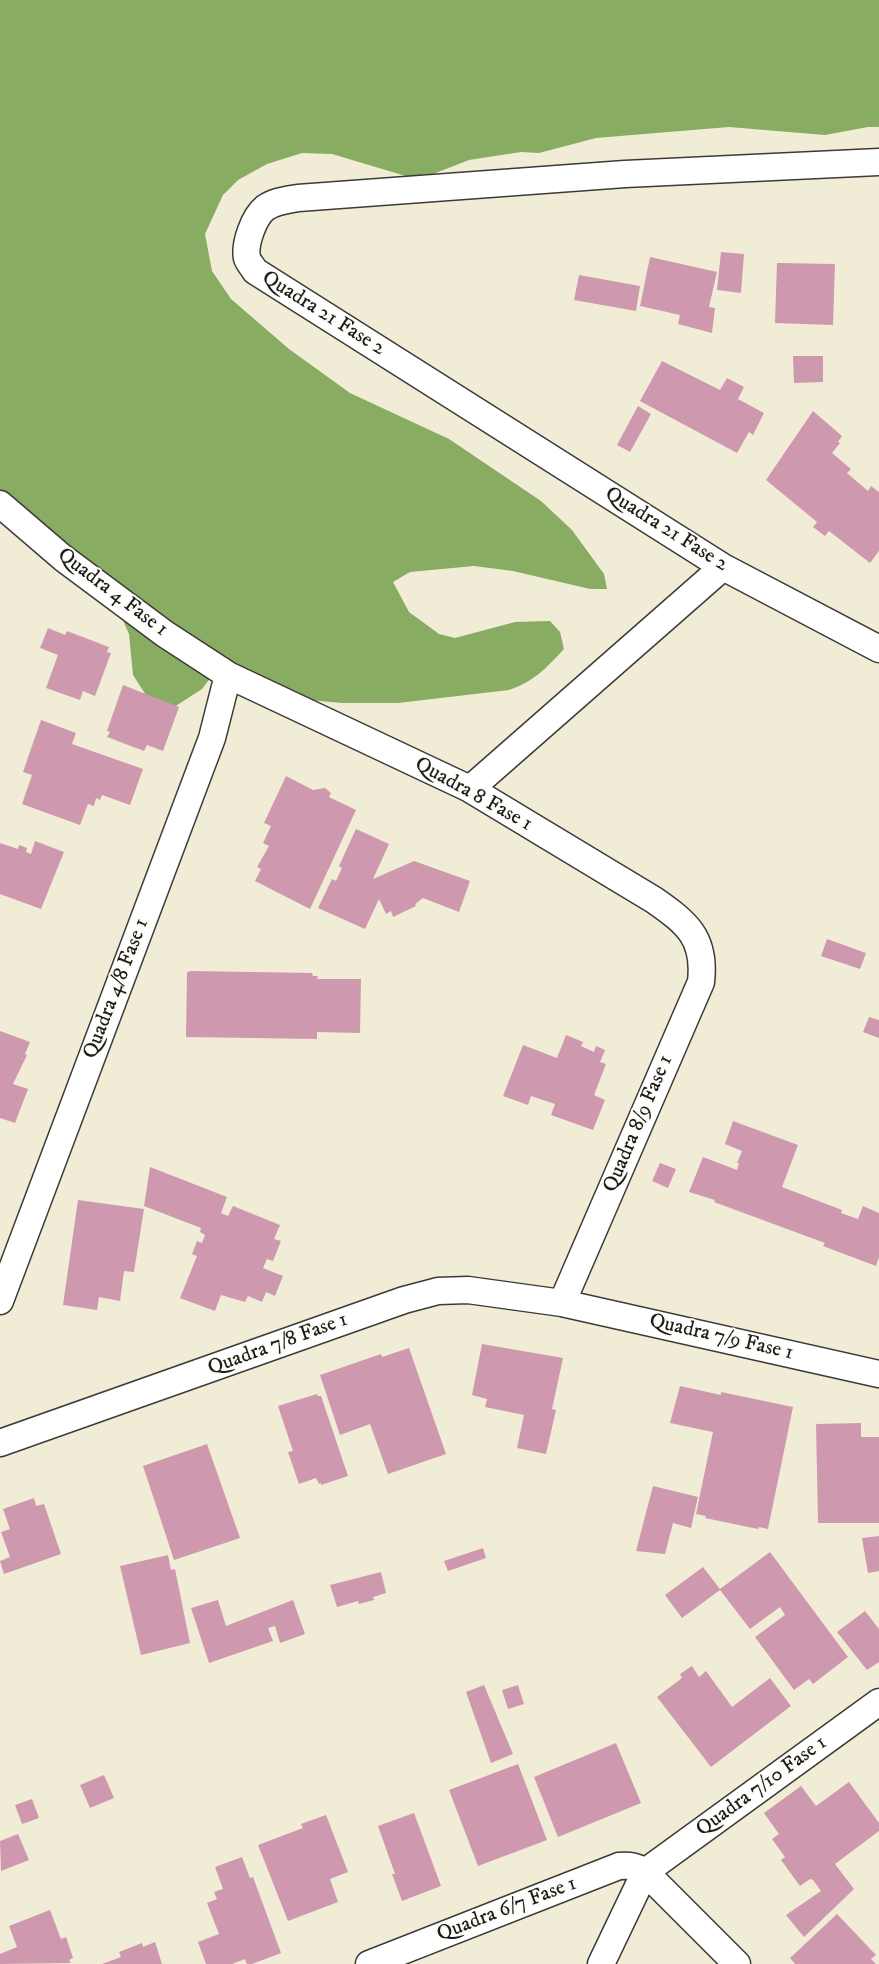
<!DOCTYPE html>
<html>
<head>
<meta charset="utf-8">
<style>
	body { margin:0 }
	canvas { display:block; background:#f1ecd6 }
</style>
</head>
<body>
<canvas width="879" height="1964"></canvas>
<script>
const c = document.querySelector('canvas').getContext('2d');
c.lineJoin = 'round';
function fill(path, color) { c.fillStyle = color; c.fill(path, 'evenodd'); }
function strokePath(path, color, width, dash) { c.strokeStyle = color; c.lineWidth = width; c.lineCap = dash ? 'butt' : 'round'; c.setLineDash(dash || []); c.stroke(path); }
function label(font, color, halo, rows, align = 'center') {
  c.font = font + ' "IM FELL DW Pica",serif'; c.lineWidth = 4; c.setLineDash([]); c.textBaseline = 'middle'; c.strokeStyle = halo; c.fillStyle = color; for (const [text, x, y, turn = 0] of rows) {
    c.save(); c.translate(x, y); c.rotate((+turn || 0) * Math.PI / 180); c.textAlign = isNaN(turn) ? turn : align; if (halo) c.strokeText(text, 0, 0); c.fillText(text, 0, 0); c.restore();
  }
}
fill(new Path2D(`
	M0 0H879V127H868L825 135 729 127 596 138 539 153 521 152 469 160 433 174 409 177 332 154 302 153 267 164 238 180 223 195 205 234 212 271 231 299 289 349 350 393 449 439 541 501 572 530 604 574 607 589H590L513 571 474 566 410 572 393 582 409 612 439 634 455 638 515 622 550 621 560 632 564 649C545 669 535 681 509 690L398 703H342L265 696 223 661 202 689 171 709 153 706 133 675 129 634 122 618 0 494Z`), '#88ac62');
fill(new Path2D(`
	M721 252 744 254 741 293 717 290Z
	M650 257 717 272 709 307 715 308 712 333 678 324 680 315 640 306Z
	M777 263 835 264 833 325 775 323Z
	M579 275 640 286 636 311 574 300Z
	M793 356H823V382L794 383Z
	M662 361 720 390 727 378 744 387 738 399 764 413 753 435 749 432 737 453 640 401Z
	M638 406 651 414 630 452 617 445Z
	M813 411 842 436 838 442 840 443 832 453 851 469 847 473 868 491 871 486 879 492V551L870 563 829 531 825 536 813 527 817 522 766 480Z
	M48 628 65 635 67 631 109 647 107 652 111 653 95 696 83 691 80 700 46 688 58 655 40 648Z
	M123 685 179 707 163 751 147 745 144 751 107 737 110 732 107 731Z
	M41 720 76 733 72 744 143 769 130 805 102 795 100 800 96 798 94 806 88 804 80 825 22 804 32 775 23 772Z
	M286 776 313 790 325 788 331 793 329 797 356 810 310 909 255 881 261 869 257 867 269 846 263 843 271 826 264 823Z
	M356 829 389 844 373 879 414 861 470 881 459 912 423 898 415 904 416 906 393 917 391 911 386 914 379 899 365 929 318 908 332 879 336 881 342 868 339 866Z
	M35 841 64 852 41 909 0 894V843L18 849 19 845 27 848 26 852 31 854Z
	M827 939 866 953 860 969 821 956Z
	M192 971 312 973 313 976H318L317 979H361L360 1033 317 1032V1039L186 1037 187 972Z
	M869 1017 879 1020V1038L863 1032Z
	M0 1031 30 1042 25 1054 27 1055 13 1084 28 1089 15 1123 0 1118Z
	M566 1035 583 1042 581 1046 594 1052 596 1046 605 1050 600 1062 606 1064 594 1095 605 1100 593 1130 551 1115 555 1104 531 1096 528 1105 503 1096 523 1045 557 1058Z
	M733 1121 798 1145 782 1187 842 1210 841 1213 858 1219 863 1206 879 1213V1257L876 1266 823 1246 825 1243 714 1202 715 1200 689 1192 703 1157 737 1170 739 1163H737L742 1151 725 1144Z
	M660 1163 676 1169 668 1188 652 1181Z
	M150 1167 227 1197 221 1213 228 1216 233 1206 280 1225 274 1239 281 1241 273 1261 267 1259 263 1268 283 1276 275 1296 266 1292 262 1302 248 1296 245 1302 221 1295 215 1311 180 1298 197 1256 192 1254 197 1241 202 1243 205 1235 200 1232 201 1228 144 1206Z
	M78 1200 144 1209 134 1272 124 1271 120 1301 99 1297 97 1310 63 1305Z
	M482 1344 563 1358 552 1409 556 1410 546 1454 517 1448 524 1415 485 1407 487 1399 472 1395Z
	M409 1348 446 1454 388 1474 370 1424 340 1435 320 1375 381 1354 382 1357Z
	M680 1386 721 1395V1392L793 1407 768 1529 759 1527 758 1529 705 1518 706 1516 696 1514 713 1432 670 1423Z
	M317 1394 318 1396H321L348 1476 321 1485V1483L319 1484 316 1478 299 1484 288 1452 293 1451 278 1406Z
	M861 1423V1437H879V1523H818L816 1424Z
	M207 1444 240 1538 174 1560 143 1466Z
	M653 1486 698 1497 691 1528 673 1523 665 1554 636 1551Z
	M34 1498 36 1506 44 1504 61 1554 4 1574 0 1561 10 1557 1 1532 10 1529 3 1509Z
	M879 1536V1571L868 1573 862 1538Z
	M483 1548 486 1558 448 1571 444 1561Z
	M770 1552 848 1657 813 1684 809 1679 794 1690 755 1637 785 1615 780 1607 750 1629 720 1590 682 1618 665 1595 703 1567 720 1589Z
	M168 1555 171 1570 175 1569 190 1643 141 1655 120 1566Z
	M381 1572 386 1593 373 1597 374 1600 359 1604 358 1601 337 1607 330 1585Z
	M218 1600 226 1626 293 1600 305 1634 280 1643 275 1626 268 1628 273 1641 209 1663 191 1608Z
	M865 1611 879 1629V1662L867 1670 837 1632Z
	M692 1666 699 1677 706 1671 732 1707 770 1678 791 1706 711 1767 657 1697 682 1678 680 1674Z
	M484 1685 513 1754 491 1763 466 1692Z
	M518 1685 524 1704 508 1709 502 1690Z
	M616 1743 641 1803 558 1837 534 1777Z
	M518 1764 547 1840 478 1866 449 1790Z
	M104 1775 114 1798 90 1808 80 1785Z
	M849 1782 879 1823V1831L835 1864 854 1889 804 1937 786 1915 821 1891 813 1880 810 1879 800 1886 781 1860 785 1857 772 1839 779 1834 764 1813 801 1786 816 1806Z
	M32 1799 39 1818 22 1824 15 1805Z
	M414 1813 441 1886 402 1901 392 1874H395L378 1826Z
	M326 1815 348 1872 330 1879 338 1902 288 1921 258 1845 303 1828 301 1824Z
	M18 1834 29 1860 1 1871 0 1841Z
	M242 1857 250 1878 253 1877 281 1953 252 1964H247L245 1959 232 1964H206L198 1942 219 1934 207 1903 217 1899 214 1892 223 1889 215 1867Z
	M50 1910 61 1939 66 1937 73 1958 69 1960 71 1963 0 1964V1954L17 1947 9 1926Z
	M837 1914 876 1955 871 1959 876 1964H795L790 1958Z
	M155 1942 162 1964H102L121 1957 119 1952 142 1943 143 1947Z`), '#ce99af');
const street = new Path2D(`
	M879 162 625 174 298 198C287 200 275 201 265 208 254 217 244 244 247 258 248 262 253 267 255 271L723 567 879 649
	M0 504 63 558 165 634 228 675 470 789 654 900C687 923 706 938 701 982L562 1303
	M470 789 723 567
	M0 1301 212 738 228 675
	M0 1443 404 1300 438 1291 468 1290 562 1303 879 1374
	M369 1964 619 1866C630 1865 636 1866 645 1872L737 1964
	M601 1964 645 1872 879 1702`);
strokePath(street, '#3c3b38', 29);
strokePath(street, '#fff', 26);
label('21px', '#1c1c1c', '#fdfcf7', [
	["Quadra 21 Fase 2",323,314,32],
	["Quadra 21 Fase 2",666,530,32],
	["Quadra 4 Fase 1",112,593,37],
	["Quadra 8 Fase 1",473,795,29],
	["Quadra 4/8 Fase 1",117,989,-69],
	["Quadra 8/9 Fase 1",639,1124,-67],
	["Quadra 7/9 Fase 1",721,1338,13],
	["Quadra 7/8 Fase 1",278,1345,-20],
	["Quadra 7/10 Fase 1",762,1787,-36],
	["Quadra 6/7 Fase 1",507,1910,-21]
]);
</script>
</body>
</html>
